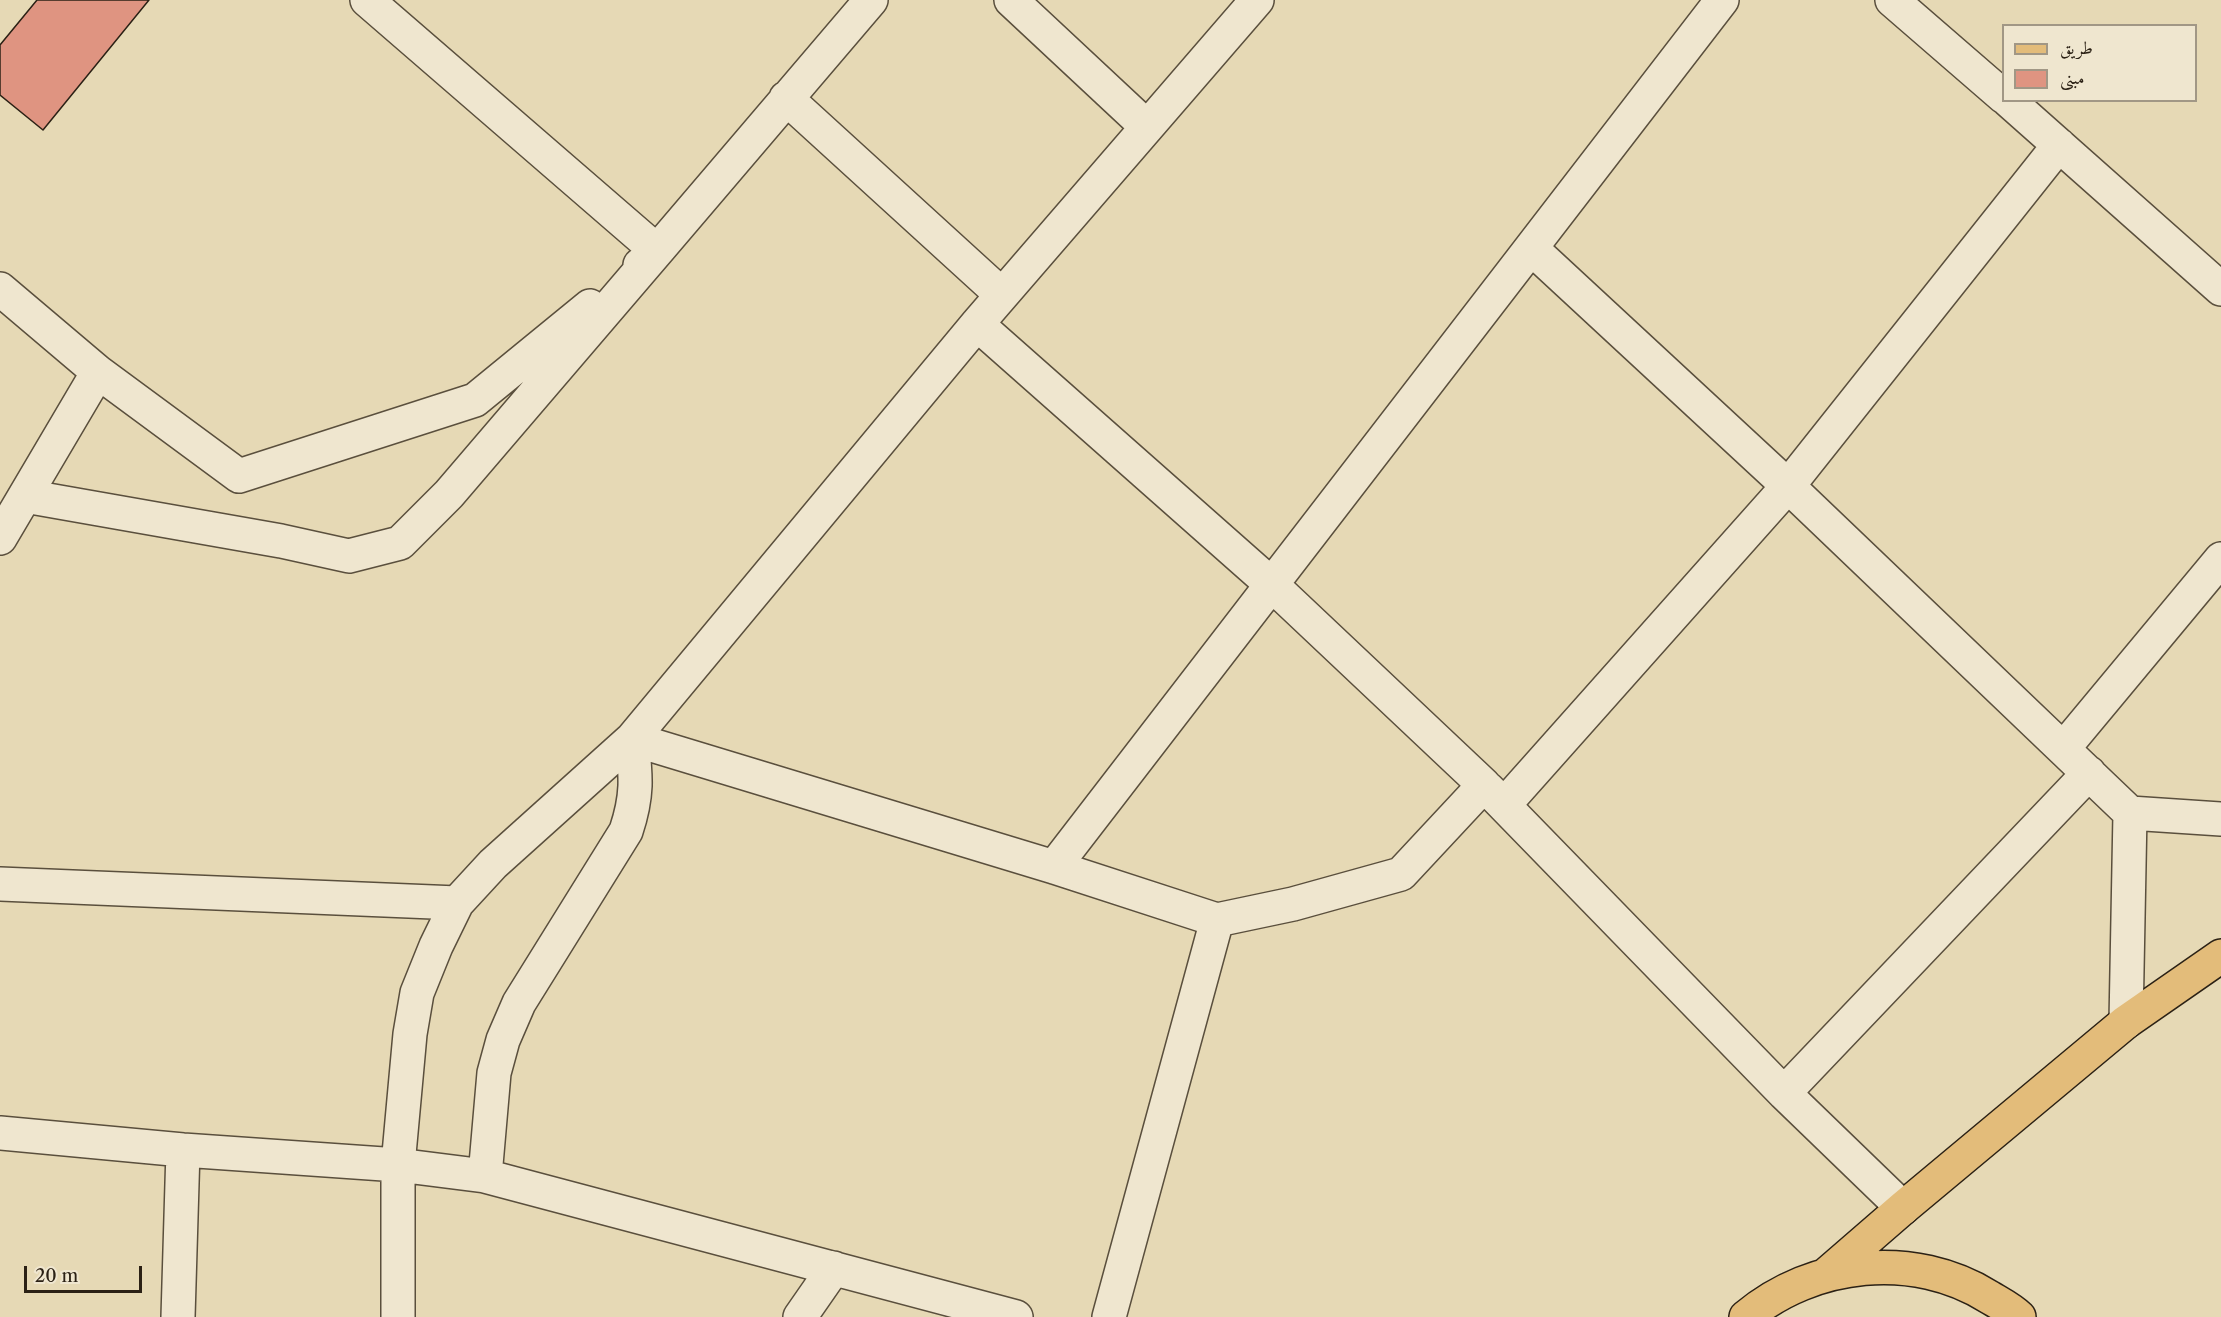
<!DOCTYPE html>
<html>
<head>
<meta charset="utf-8">
<style>
	body { margin:0 }
	#map { position:relative; width:2221px; height:1317px; overflow:hidden; background:#e6d9b5; font-family:"Libre Caslon Text",Amiri,serif }
	canvas { display:block }
	.legend { position:absolute; left:2002px; top:24px; width:195px; height:78px; box-sizing:border-box; background:#efe6cf; border:2px solid #a19785; margin:0; padding:8px 10px; list-style:none; font-size:18px; color:#2b2115 }
	.legend li { display:flex; align-items:center; gap:12px; height:30px }
	.legend b { width:30px; border:2px solid #a19785 }
	.scale { position:absolute; left:24px; top:1266px; width:118px; height:27px; box-sizing:border-box; border:3px solid #2b2115; border-top:0; padding-left:8px; font-size:18px; line-height:21px; white-space:nowrap; color:#2b2115; -webkit-text-stroke:4px #efe6cf; paint-order:stroke }
</style>
</head>
<body>
<div id="map">
<canvas width="2221" height="1317"></canvas>
<ul class="legend">
<li><b style="height:8px;background:#e3bc7a"></b>طريق</li>
<li><b style="height:16px;background:#df9481"></b>مبنى</li>
</ul>
<div class="scale">20 m</div>
</div>
<script>
const c = document.querySelector('canvas').getContext('2d');
c.lineJoin = 'round';
function fill(path, color) { c.fillStyle = color; c.fill(path, 'evenodd'); }
function strokePath(path, color, width, dash) { c.strokeStyle = color; c.lineWidth = width; c.lineCap = dash ? 'butt' : 'round'; c.setLineDash(dash || []); c.stroke(path); }
const building = new Path2D(`
	M37 0H149L43 130 0 95V45Z`);
fill(building, '#df9481');
strokePath(building, '#2b2115', 1.5);
const minor = new Path2D(`
	M1011 0 1147 127
	M1892 0 2004 97
	M786 98 1002 295
	M2008 100 2221 289
	M1531 248 1788 486 2130 813 2221 819
	M640 265 657 251 871 0
	M0 289 98 372 239 476 475 400 590 306
	M25 496 281 541 349 556 400 543 449 494 657 251 367 0
	M0 538 98 372
	M632 739 1054 867 1217 920 1293 904 1401 874 1484 785 1271 584 977 324
	M2063 749 2221 559
	M1488 789 1784 1093 1903 1208
	M1504 805 1788 486 2059 145
	M1054 867 1722 0
	M0 884 457 903
	M2126 1022 2130 813
	M1784 1093 2089 773
	M0 1133 183 1150 398 1165 485 1176 1016 1317
	M485 1176 494 1073 503 1040 519 1003 626 831C638 795 636 777 632 739
	M178 1317 183 1150
	M398 1317V1165L410 1034 417 993 436 946 457 903 493 864 632 739 977 324 1257 0
	M800 1317 834 1268
	M1109 1317 1217 920`);
const major = new Path2D(`
	M1828 1273 1903 1208 2126 1022 2221 956
	M1746 1317C1813 1261 1914 1250 1989 1297 1999 1303 2011 1309 2019 1317`);
strokePath(minor, '#5a4f3d', 36);
strokePath(major, '#2b2115', 36);
strokePath(minor, '#efe6cf', 33);
strokePath(major, '#e3bc7a', 33);
</script>
</body>
</html>
